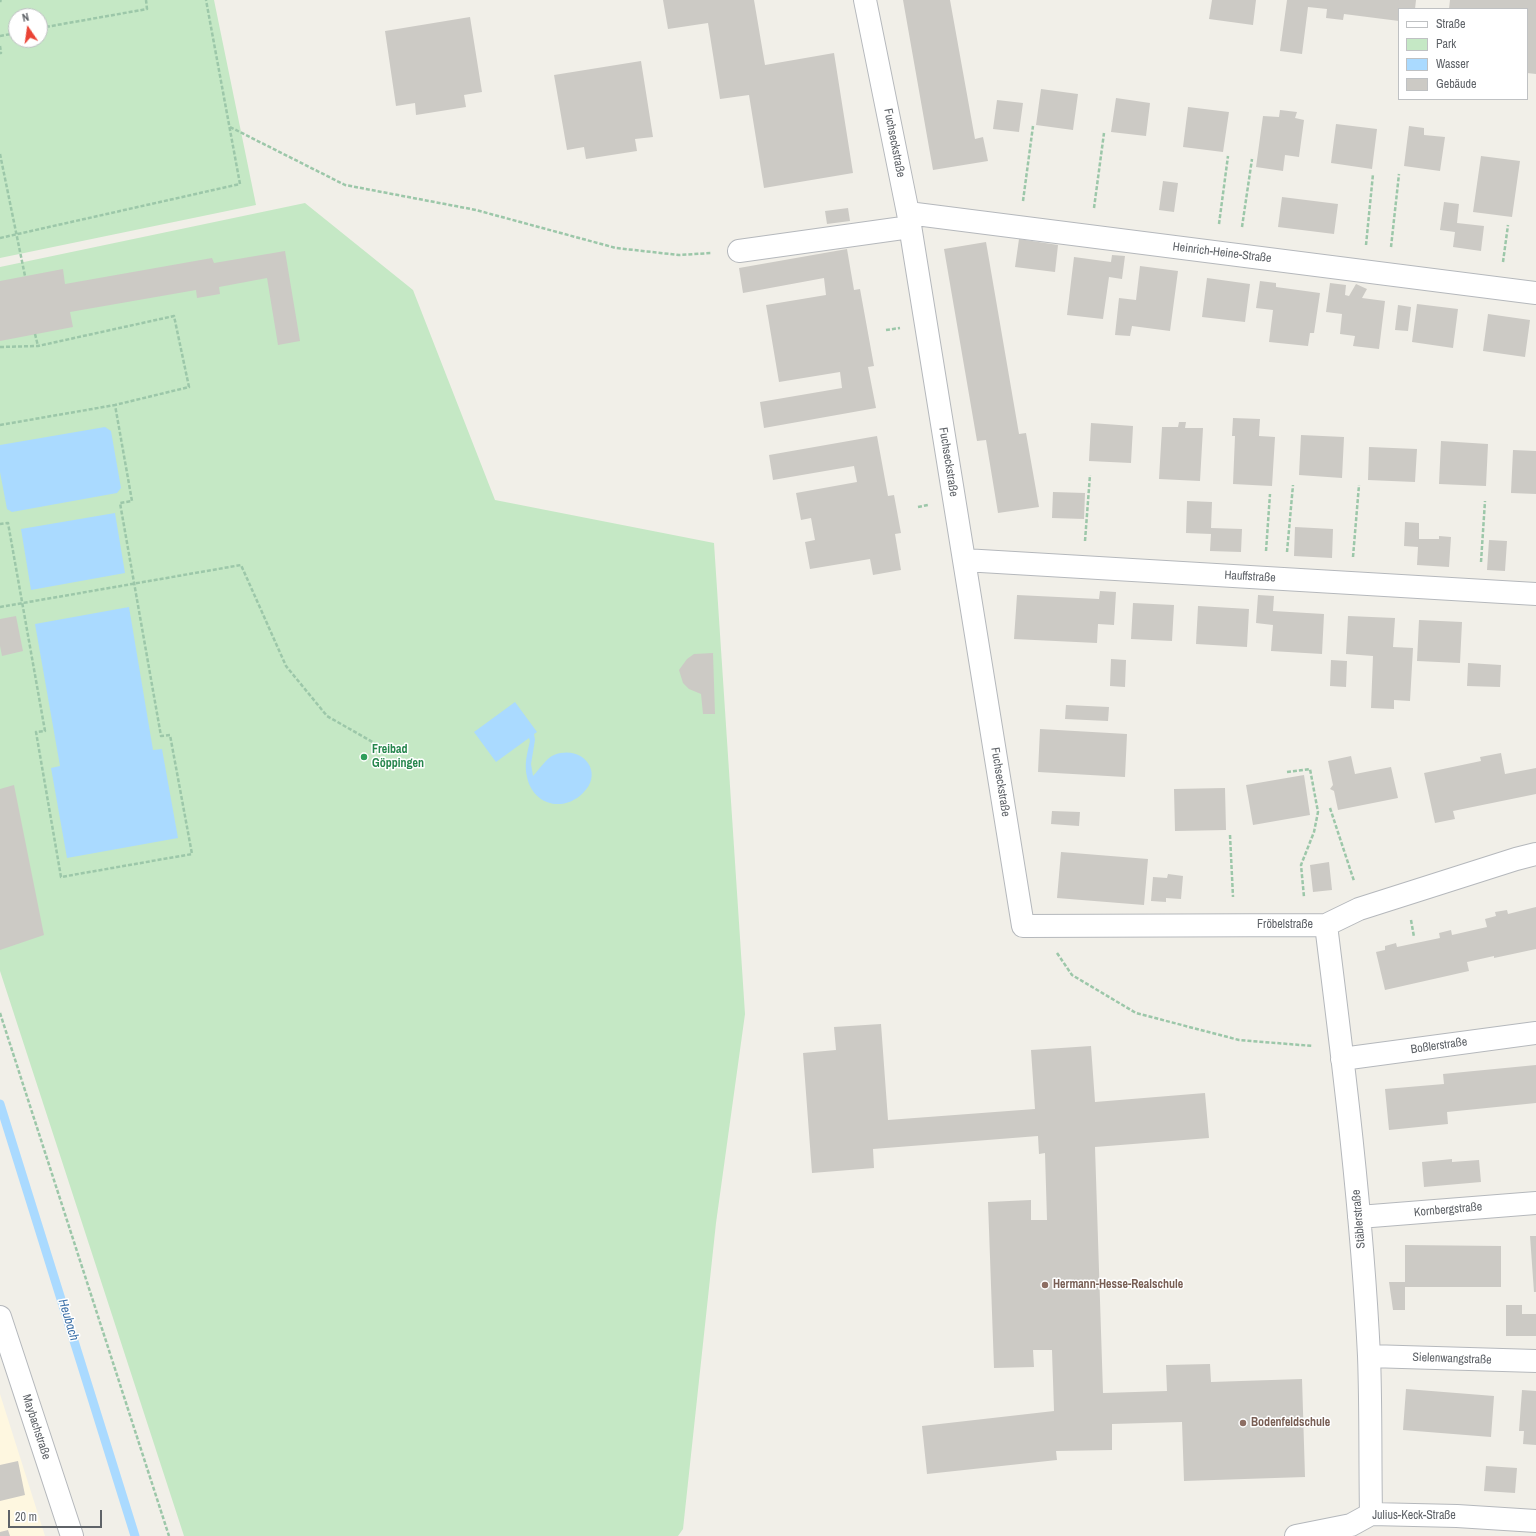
<!DOCTYPE html>
<html>
<head>
<meta charset="utf-8">
<style>
	body { margin:0 }
	#map { position:relative; width:1536px; height:1536px; overflow:hidden; background:#f1efe8; font-family:"Archivo Narrow",sans-serif }
	canvas { display:block }
	.legend { position:absolute; left:1398px; top:8px; width:130px; height:92px; box-sizing:border-box; background:#fff; border:1px solid #bfc1c3; margin:0; padding:5px 7px; list-style:none; font-size:12px; color:#5f6368 }
	.legend li { display:flex; align-items:center; gap:8px; height:20px }
	.legend b { width:20px; border:1px solid #bfc1c3 }
	.north { position:absolute; left:8px; top:8px; width:40px; height:40px; box-sizing:border-box; background:#fff; border:1px solid #bfc1c3; border-radius:50%; rotate:347deg; font-size:11px; font-weight:700; line-height:16px; text-align:center; color:#5f6368 }
	.north::after { content:''; display:block; margin:auto; width:14px; height:18px; background:#ea4335; clip-path:polygon(50% 0,100% 100%,50% 72%,0 100%) }
	.scale { position:absolute; left:8px; top:1510px; width:94px; height:18px; box-sizing:border-box; border:2px solid #5f6368; border-top:0; padding-left:5px; font-size:12px; line-height:14px; white-space:nowrap; color:#5f6368; -webkit-text-stroke:3px #fff; paint-order:stroke }
</style>
</head>
<body>
<div id="map">
<canvas width="1536" height="1536"></canvas>
<ul class="legend">
<li><b style="height:5px;background:#fff"></b>Straße</li>
<li><b style="height:11px;background:#c5e8c5"></b>Park</li>
<li><b style="height:11px;background:#aadaff"></b>Wasser</li>
<li><b style="height:11px;background:#cccac5"></b>Gebäude</li>
</ul>
<div class="north">N</div>
<div class="scale">20 m</div>
</div>
<script>
const c = document.querySelector('canvas').getContext('2d');
c.lineJoin = 'round';
function fill(path, color) { c.fillStyle = color; c.fill(path, 'evenodd'); }
function strokePath(path, color, width, dash) { c.strokeStyle = color; c.lineWidth = width; c.lineCap = dash ? 'butt' : 'round'; c.setLineDash(dash || []); c.stroke(path); }
function label(font, color, halo, rows, align = 'center') {
  c.font = font + ' "Archivo Narrow",sans-serif'; c.lineWidth = 3; c.setLineDash([]); c.textBaseline = 'middle'; c.strokeStyle = halo; c.fillStyle = color; for (const [text, x, y, turn = 0] of rows) {
    c.save(); c.translate(x, y); c.rotate((+turn || 0) * Math.PI / 180); c.textAlign = isNaN(turn) ? turn : align; if (halo) c.strokeText(text, 0, 0); c.fillText(text, 0, 0); c.restore();
  }
}
fill(new Path2D(`
	M0 1394 45 1536H0Z`), '#fef7e0');
fill(new Path2D(`
	M0 0H214L256 205 0 258ZM16 16H40V40H16Z
	M305 203 413 290 495 500 714 543 745 1014 716 1223 683 1529 678 1536H184L0 971V267Z`), '#c5e8c5');
fill(new Path2D(`
	M105 427 111 431 121 488 117 493 12 512 7 509 0 472V445Z
	M115 513 125 573 31 590 21 529Z
	M129 607 153 750 162 749 178 838 67 858 51 768 60 766 35 624Z
	M515 702 537 732 534 734 535 740 531 764 533 776C539 770 546 758 554 755 582 744 605 772 583 793 563 813 533 805 527 777 524 764 527 754 530 741L529 738 496 762 474 732Z`), '#aadaff');
strokePath(new Path2D(`
	M0 1104 135 1536`), '#aadaff', 9);
fill(new Path2D(`
	M663 0H754L765 65 834 53 853 173 764 188 749 95 720 99 708 23 668 29Z
	M903 0H950L975 139 983 137 988 161 933 170Z
	M1212 0H1256L1253 25 1209 19Z
	M1287 0H1416L1415 9H1399V21L1344 14 1343 20 1326 18 1327 9 1308 7 1302 54 1280 51Z
	M1450 0H1536V74L1527 73V9H1449Z
	M470 17 482 92 464 95 466 107 416 115 415 103 396 106 385 31Z
	M641 61 653 137 635 139 637 151 586 159 584 147 567 150 554 75Z
	M1041 89 1078 94 1073 130 1036 125Z
	M1116 98 1150 103 1146 136 1111 132Z
	M997 100 1023 103 1019 132 993 129Z
	M1188 107 1229 112 1223 152 1183 147Z
	M1280 110 1297 112 1295 118 1304 120 1299 157 1285 155 1283 171 1256 167 1263 116 1279 117Z
	M1336 124 1377 129 1372 169 1331 163Z
	M1409 126 1424 128V135L1445 137 1440 171 1404 166Z
	M1481 156 1520 161 1512 217 1473 212Z
	M1163 181 1178 183 1174 212 1159 210Z
	M1282 197 1338 204 1334 234 1278 227Z
	M1444 202 1459 204 1457 223 1484 226 1481 251 1453 247 1455 232 1440 230Z
	M848 208 850 221 827 224 825 211Z
	M1019 239 1058 245 1055 272 1015 267Z
	M986 242 1019 434 1026 433 1039 507 998 513 986 440 977 441 944 249Z
	M847 249 854 290 860 289 874 366 868 367 876 408 764 428 760 402 842 388 840 372 779 382 766 305 826 295 824 278 743 293 739 268Z
	M285 251 300 341 278 345 267 278 219 287 220 294 197 298 196 290 70 312 73 327 0 341V281L63 269 65 284 212 258 214 263Z
	M1112 255 1125 256 1122 279 1109 277 1103 319 1067 315 1074 257 1111 262Z
	M1140 266 1178 271 1170 331 1132 326 1130 336 1115 335 1119 298 1136 300Z
	M1207 278 1250 284 1245 322 1202 317Z
	M1260 281 1276 283V287L1320 293 1314 333H1310L1308 346 1269 342 1273 310 1256 308Z
	M1330 283 1346 285 1345 295 1349 296 1356 284 1367 289 1362 298 1385 301 1379 349 1353 346 1355 336 1340 334 1342 314 1326 312Z
	M1417 304 1458 309 1453 348 1412 342Z
	M1398 305 1411 307 1408 331 1395 330Z
	M1488 314 1530 320 1525 357 1483 351Z
	M1233 418 1260 419 1259 436 1275 437 1272 486 1233 484 1235 436H1232Z
	M1179 422H1186L1185 428H1203L1200 481 1159 479 1162 427H1178Z
	M1091 423 1133 426 1131 463 1089 461Z
	M1301 435 1344 437 1342 478 1299 475Z
	M877 436 888 496 894 495 901 533 895 534 901 570 873 575 870 559 810 569 805 542 815 540 811 518 801 520 796 493 857 482 854 466 773 480 769 455Z
	M1441 441 1488 444 1486 486 1439 484Z
	M1369 447 1417 449 1415 482 1368 480Z
	M1513 450 1536 451V494L1511 493Z
	M1053 492 1085 493 1084 519 1052 518Z
	M1187 501 1212 502 1211 528 1242 529 1241 552 1210 551 1211 534 1186 533Z
	M1405 522 1419 523V539H1439V536L1451 537 1449 567 1417 565 1418 547 1404 546Z
	M1295 527 1333 529 1332 558 1294 556Z
	M1489 540 1507 541 1505 571 1487 570Z
	M1100 591 1116 592 1114 625 1098 624 1097 643 1014 639 1017 595 1099 599Z
	M1258 595 1274 596 1273 611 1324 614 1322 654 1271 651 1273 625 1256 623Z
	M1133 603 1174 605 1172 641 1131 639Z
	M1198 606 1249 609 1247 647 1196 644Z
	M16 616 23 651 2 656 0 646V619Z
	M1348 616 1395 618 1393 647 1413 648 1410 701 1394 700V709L1371 708 1373 656 1346 654Z
	M1419 620 1462 622 1460 663 1417 661Z
	M713 653 715 714H703L701 694 689 689 683 683 679 670 687 659 694 654Z
	M1111 659 1126 660 1125 687 1110 686Z
	M1331 660 1347 661 1346 687 1330 686Z
	M1468 663 1501 665 1500 687 1467 686Z
	M1066 705 1109 707 1108 721 1065 719Z
	M1040 729 1127 734 1125 777 1038 772Z
	M1501 753 1505 774 1536 768V794L1453 811 1455 819 1435 823 1424 773 1481 761 1480 757Z
	M1351 756 1355 774 1391 767 1398 798 1338 810 1334 791 1330 789 1333 785 1328 761Z
	M1304 775 1310 815 1253 825 1246 785Z
	M14 785 44 935 0 950V789Z
	M1225 788 1226 830 1175 831 1174 789Z
	M1052 811 1080 812 1079 826 1051 824Z
	M1061 852 1148 859 1144 905 1057 898Z
	M1329 862 1332 890 1313 892 1310 865Z
	M1168 874 1183 876 1181 899 1166 898V902L1151 901 1153 877 1167 878Z
	M1536 907V949L1494 958V956L1467 962 1469 971 1385 990 1376 952 1385 950V946L1396 943 1397 947 1440 938 1439 933 1451 930 1452 935 1487 927 1485 919 1496 916 1495 912 1507 910 1508 914Z
	M881 1024 888 1120 1035 1109 1031 1050 1091 1046 1095 1102 1205 1093 1209 1138 1095 1147 1103 1393 1167 1391 1166 1365 1210 1364 1211 1382 1302 1379 1305 1477 1184 1481 1182 1422 1112 1424V1450L1056 1451 1057 1460 927 1474 922 1426 1054 1411 1052 1350H1033L1034 1367 994 1368 988 1202 1031 1200V1220H1047L1045 1153 1039 1154 1038 1136 873 1149 874 1168 812 1173 803 1053 836 1050 834 1027Z
	M1536 1065V1103L1447 1112 1448 1124 1389 1130 1385 1089 1444 1084 1443 1074Z
	M1452 1159V1162L1479 1160 1481 1182 1424 1187 1422 1162Z
	M1530 1236H1536V1292H1534Z
	M1405 1245 1501 1246V1287H1405V1310H1393L1389 1282H1405Z
	M1506 1305H1522V1314H1536V1336H1506Z
	M1406 1389 1494 1396 1491 1437 1403 1430Z
	M1522 1390 1536 1391V1445L1523 1444 1524 1431H1519Z
	M18 1461 25 1495 0 1501V1465Z
	M1486 1466 1517 1468 1515 1493 1484 1491Z
	M8 1530 10 1536H0V1532Z`), '#cccac5');
const minor = new Path2D(`
	M865 0 908 213 1023 926 1326 925 1359 909 1516 859 1536 854
	M908 213 1536 293
	M739 251 910 227
	M964 560 1536 594
	M1326 925C1344 1068 1362 1212 1369 1356 1371 1409 1370 1461 1371 1514
	M1342 1059 1536 1033
	M1359 1217 1536 1203
	M0 1317 72 1536
	M1369 1356 1536 1361
	M1296 1536 1351 1525 1371 1514 1457 1516 1536 1521`);
strokePath(minor, '#b5b8bc', 24);
strokePath(new Path2D(`
	M0 2 1 0
	M40 28 147 9 146 0
	M0 36 16 33
	M0 46 1 53H0
	M230 127 345 185 476 210 616 248 679 255 712 253
	M0 154 25 276
	M1023 201 1033 126
	M1094 208 1104 133
	M1219 224 1228 156
	M1242 227 1252 159
	M0 238 240 184 206 0
	M1366 245 1373 174
	M1391 247 1399 174
	M1503 262 1508 225
	M886 330 900 328
	M35 334 38 346
	M0 347 38 346 174 316 189 387 115 405
	M0 425 115 405 132 501 120 503 161 736 170 735 192 854 61 877 36 732 45 731 8 523 0 524
	M918 507 928 505
	M1085 541 1090 475
	M1266 551 1270 494
	M1287 552 1293 485
	M1353 557 1359 485
	M1481 562 1485 501
	M0 607 241 565 286 666 327 716 376 744
	M1287 772 1310 769 1318 812 1314 832 1301 865 1304 897
	M1330 808 1354 881
	M1230 835 1233 897
	M1411 920 1414 937
	M1057 953 1072 975 1136 1013 1239 1040 1313 1046
	M0 1013 169 1536`), '#9cc7a9', 2.5, [4, 2]);
strokePath(minor, '#fff', 22);
for (const [x, y, r, color] of [
	[364,757,4,"#2e9e5b"],
	[1045,1285,4,"#8d6e63"],
	[1243,1423,4,"#8d6e63"]
]) { const dot = new Path2D(); dot.arc(x, y, r, 0, 2 * Math.PI); c.fillStyle = color; c.fill(dot); strokePath(dot, '#fff', 1.5); }
label('12px', '#5f6368', '#fff', [
	["Fuchseckstraße",894,143,79],
	["Heinrich-Heine-Straße",1222,253,7],
	["Fuchseckstraße",948,462,81],
	["Hauffstraße",1250,577,3],
	["Fuchseckstraße",1000,782,81],
	["Fröbelstraße",1285,925],
	["Boßlerstraße",1439,1046,-8],
	["Kornbergstraße",1448,1210,-5],
	["Stäblerstraße",1359,1219,-95],
	["Sielenwangstraße",1452,1359,2],
	["Maybachstraße",36,1427,72],
	["Julius-Keck-Straße",1414,1516]
]);
label('bold 12px', '#27864d', '#fff', [
	["Freibad",372,750],
	["Göppingen",372,764]
], 'left');
label('bold 12px', '#785e54', '#fff', [
	["Hermann-Hesse-Realschule",1053,1285],
	["Bodenfeldschule",1251,1423]
], 'left');
label('italic 13px', '#4174aa', '#fff', [
	["Heubach",68,1320,73]
]);
</script>
</body>
</html>
